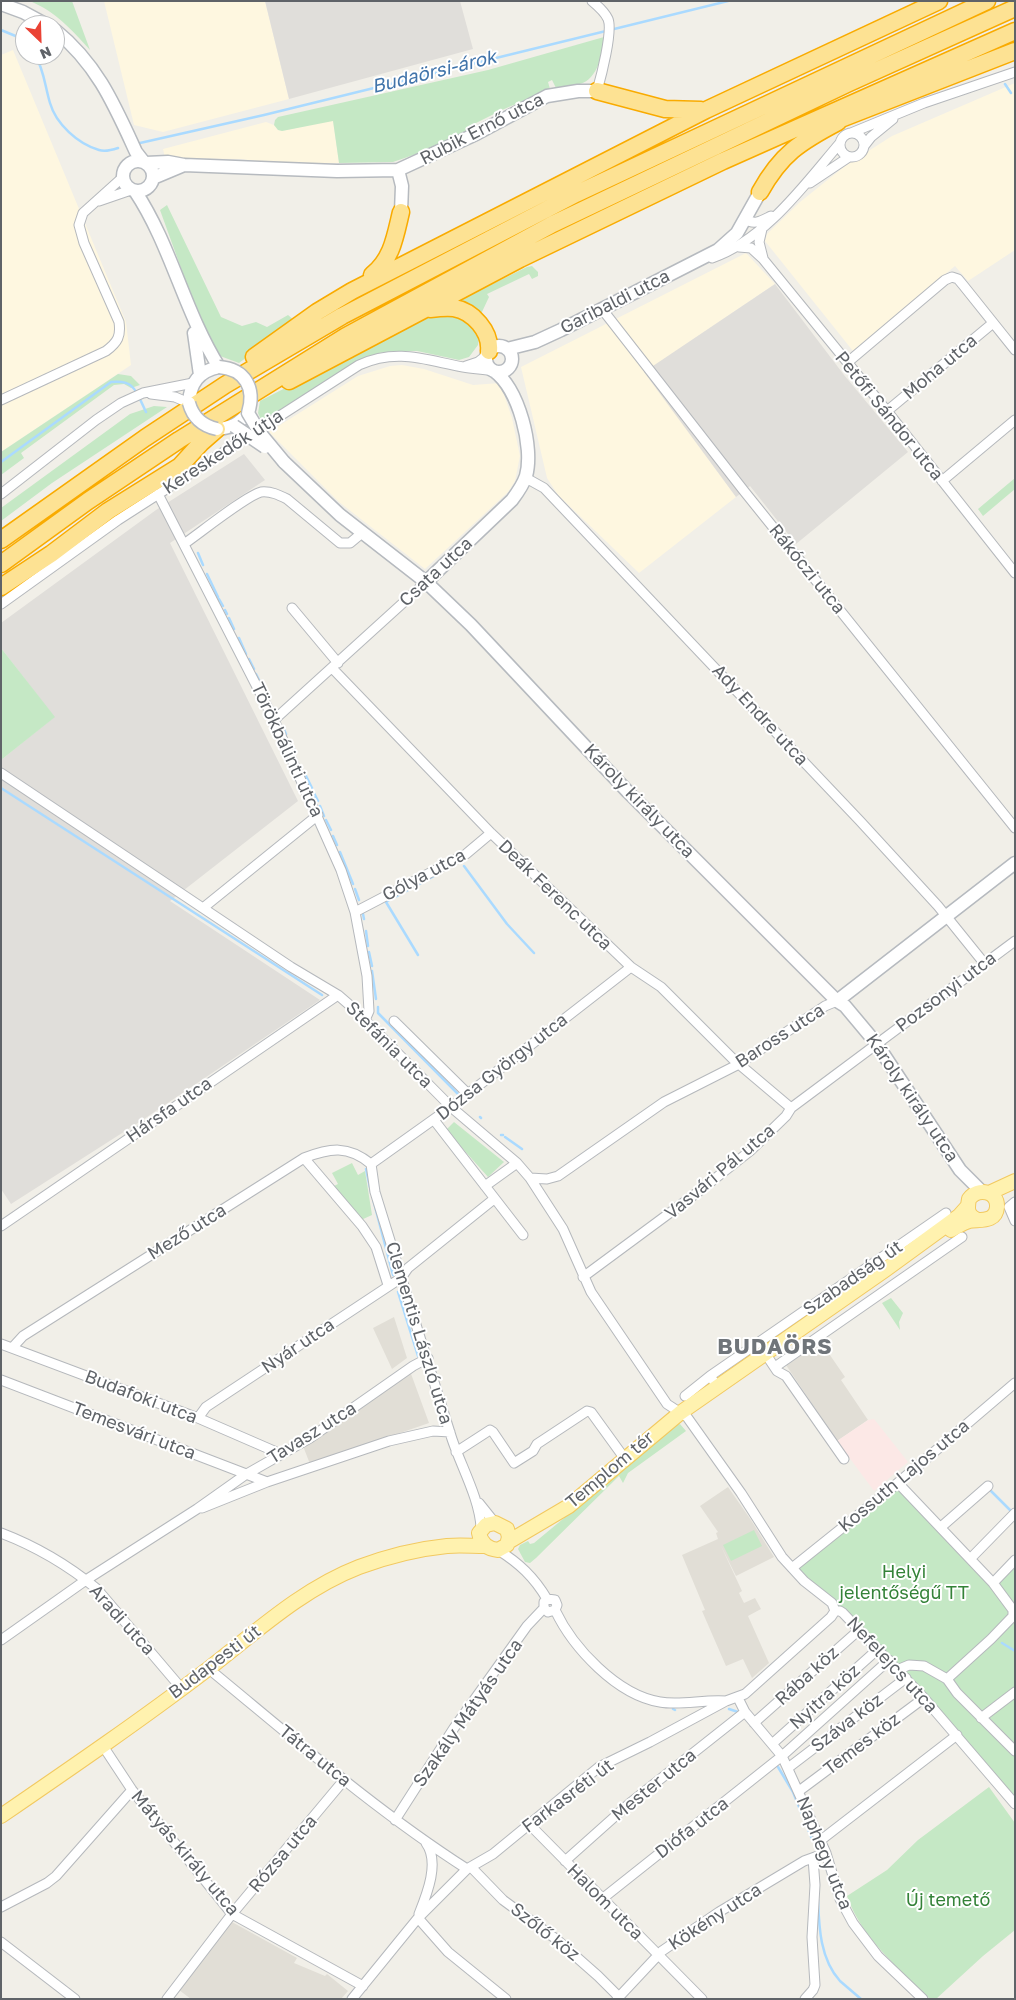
<!DOCTYPE html>
<html>
<head>
<meta charset="utf-8">
<style>
	body { margin:0 }
	#map { position:relative; width:1016px; height:2000px; overflow:hidden; background:#f1efe8; font-family:"Golos Text",sans-serif }
	canvas { display:block }
	.frame { position:absolute; inset:0; border:2px solid #5f6368; pointer-events:none }
	.north { position:absolute; left:15px; top:15px; width:50px; height:50px; box-sizing:border-box; background:#fff; border:1px solid #bfc1c3; border-radius:50%; rotate:156deg; font-size:14px; font-weight:700; line-height:20px; text-align:center; color:#5f6368 }
	.north::after { content:''; display:block; margin:auto; width:18px; height:22px; background:#ea4335; clip-path:polygon(50% 0,100% 100%,50% 72%,0 100%) }
</style>
</head>
<body>
<div id="map">
<canvas width="1016" height="2000"></canvas>
<div class="frame"></div>
<div class="north">N</div>
</div>
<script>
const c = document.querySelector('canvas').getContext('2d');
c.lineJoin = 'round';
function fill(path, color) { c.fillStyle = color; c.fill(path, 'evenodd'); }
function strokePath(path, color, width, dash) { c.strokeStyle = color; c.lineWidth = width; c.lineCap = dash ? 'butt' : 'round'; c.setLineDash(dash || []); c.stroke(path); }
function label(font, color, halo, rows, align = 'center') {
  c.font = font + ' "Golos Text",sans-serif'; c.lineWidth = 4; c.setLineDash([]); c.textBaseline = 'middle'; c.strokeStyle = halo; c.fillStyle = color; for (const [text, x, y, turn = 0] of rows) {
    c.save(); c.translate(x, y); c.rotate((+turn || 0) * Math.PI / 180); c.textAlign = isNaN(turn) ? turn : align; if (halo) c.strokeText(text, 0, 0); c.fillText(text, 0, 0); c.restore();
  }
}
fill(new Path2D(`
	M104 1H265L289 99 163 132 134 125Z
	M13 50 126 322 131 365 1 452V55Z
	M1015 83V250L968 281 955 266 853 351 765 241 767 234 800 202 845 166 892 136Z
	M333 120 339 163H270L241 159 165 158 163 149 266 122 274 125 278 130 282 131Z
	M746 253 775 284 645 372 736 497 639 573 558 495 547 478 521 367Z
	M402 365 424 369 473 385 500 383 512 418 520 456 515 481 508 492 425 569 339 502 269 432 358 376 390 366Z`), '#fef7e0');
fill(new Path2D(`
	M265 1H460L473 49 289 99Z
	M775 284 844 375 908 452 796 544 750 486 736 497 644 372Z
	M244 454 265 480 170 543 298 801 170 901 320 1000 144 1119 11 1204 1 1189V760L54 717 1 648V623L156 510Z`), '#e0deda');
fill(new Path2D(`
	M394 1317 407 1358 392 1369 373 1328Z
	M821 1342 845 1377 841 1380 868 1420 837 1441 786 1365Z
	M410 1371 429 1423 310 1464 303 1446Z
	M728 1487 751 1520 774 1557 736 1576 721 1546 742 1591 739 1593 744 1603 755 1598 761 1609 748 1616 769 1663 752 1678 743 1659 726 1666 702 1611 705 1610 682 1555 718 1539 716 1533 718 1532 700 1506Z
	M232 1922 297 1958 294 1963 325 1976 327 1974 348 1991 341 1999H191L179 1990Z`), '#e1ded6');
fill(new Path2D(`
	M874 1419 908 1462 874 1491 837 1441 868 1420Z`), '#fce8e6');
fill(new Path2D(`
	M30 1H72L90 50C71 29 56 12 30 1Z
	M604 37C603 53 598 79 580 84 572 87 564 86 556 88L552 80 548 82 550 89 548 90 502 110 468 127 466 131 425 151 393 162 339 163 333 121 282 131 278 130 274 125 275 120 278 117 488 70Z
	M167 205 221 317 242 326 256 322 267 327 288 315 295 321 239 363 220 356 213 346 186 282 160 210Z
	M532 266 538 272V276L532 279 529 274 487 294 489 297 481 314 456 302 527 267Z
	M445 311 472 323 479 338 478 345 469 357 459 360 417 351H395L379 353 353 364 262 422 258 413 260 401 425 316Z
	M118 374 131 376 140 385 131 388 124 384 114 385 21 453 24 458 1 475V452Z
	M154 406 167 407 52 483 1 521V508L130 414Z
	M1015 478V489L983 516 978 509Z
	M1 648 55 717 1 760Z
	M454 1122 504 1162 488 1177 446 1130Z
	M352 1163 358 1175 365 1171 372 1215 361 1220 334 1186 338 1184 332 1173Z
	M891 1298 903 1313 899 1322 900 1330 882 1303Z
	M680 1424 686 1431 628 1473 623 1483 619 1476 536 1558 530 1563 525 1562 518 1549 520 1545 528 1541 530 1544 534 1543 676 1425Z
	M898 1483 993 1582 1015 1560V1804L924 1698 792 1568Z
	M754 1530 762 1546 731 1561 723 1545Z
	M989 1787 1015 1823V1930L983 1956 936 1999H930C899 1968 862 1939 847 1896L887 1870 918 1840Z`), '#c5e8c5');
strokePath(new Path2D(`
	M1 30 18 37 25 44
	M35 55C44 69 45 87 50 103 56 124 78 144 99 150 105 152 112 150 118 148
	M1005 84 1011 93
	M140 143 264 115 728 1
	M139 397 146 412
	M1 462 111 382C122 381 131 382 136 392
	M198 553 203 565
	M207 574 218 597
	M219 599 223 606
	M225 610 227 614
	M229 618 234 629
	M239 638 246 654
	M249 659 254 669
	M256 674 261 684
	M283 727 286 734
	M291 743 295 751
	M306 776 312 788
	M1 788 322 995
	M314 793 318 801
	M320 806 324 816
	M326 820 331 830
	M333 836 337 845
	M340 852 353 884
	M464 866 507 924 534 953
	M355 889 359 900
	M363 914 364 919
	M366 931 368 946
	M369 952 372 966
	M418 955 386 902 436 875
	M372 971 376 999
	M378 1007V1013L458 1094
	M480 1117 481 1118
	M501 1135H503
	M505 1137 522 1149
	M366 1169 371 1192
	M373 1199 393 1275
	M398 1292 418 1356
	M988 1488 1012 1512
	M1002 1643 1015 1651
	M673 1709 675 1710
	M729 1709 738 1712
	M778 1767 793 1792 812 1839
	M818 1900C819 1927 820 1959 840 1981 847 1987 854 1993 861 1999`), '#aadaff', 2.5);
const street = new Path2D(`
	M592 1C598 6 605 12 608 19 613 31 601 77 597 91
	M851 133 924 103 1015 72
	M840 145a12 12 0 1 1 24 0a12 12 0 1 1-24 0Z
	M864 146 871 137 893 119
	M810 183 849 157
	M99 201 131 190
	M746 219C754 226 763 220 771 216
	M762 229 759 242 763 258
	M739 247 751 248 763 259 887 411 1015 573
	M712 258C765 240 805 184 840 143
	M602 309 744 491 1015 828
	M848 362 945 280 952 277 958 279 963 285 1015 350
	M466 366 478 362 487 355
	M151 394 175 397 189 403
	M1 400 106 351C118 342 121 336 119 322L84 243 79 225 83 213 123 177
	M887 411 993 323
	M526 478 544 488 860 821 938 906 984 963
	M942 481 1015 420
	M1 494 96 420 121 403 143 393 193 383
	M158 494 274 720 341 870 355 912 367 976 369 1011 365 1020
	M184 544C200 533 246 496 261 492 271 491 279 495 287 499L340 543H350L362 533
	M1 604 118 520 359 365C397 348 425 360 463 367 474 369 484 369 494 371
	M292 608 338 663
	M332 668 491 833 631 967 661 987 733 1059 791 1108
	M274 720 426 582
	M1 773 291 967 338 995 353 1008 451 1107 517 1163 530 1178 563 1229 591 1292 667 1404 687 1417 741 1493 782 1557 804 1581 832 1603 835 1611
	M203 908 318 815
	M355 912 466 854 491 833
	M394 1021 468 1094
	M434 1120 523 1235
	M304 1158 362 1226 376 1247 388 1285
	M371 1164 375 1192C400 1274 426 1357 452 1439 461 1466 480 1500 481 1528
	M371 1164 451 1107 631 967
	M530 1178 547 1179 558 1176 664 1102 739 1064 825 1006 837 1001
	M485 1186 517 1163
	M1015 1202 1009 1207 1015 1221
	M1 1226 338 995
	M583 1277 698 1192 750 1151 786 1116 791 1108 1015 941
	M1 1344 198 1418 274 1451 279 1454
	M12 1348 23 1336 304 1158C330 1148 348 1145 371 1164
	M765 1353 777 1371 786 1376 844 1459
	M775 1367 962 1237
	M1 1380 267 1482
	M717 1386 710 1376 946 1213
	M685 1396 710 1376
	M198 1418 206 1407 401 1278 408 1268 494 1199
	M456 1452 490 1430 493 1432 514 1463 533 1451 537 1444 587 1411 591 1412 625 1459
	M898 1483 993 1583 1013 1610V1615
	M479 1503 495 1523
	M202 1508 267 1482 389 1441 433 1431 450 1432
	M941 1527 988 1486
	M1 1533C35 1546 69 1566 97 1589L182 1689
	M498 1550C519 1563 534 1577 547 1599
	M971 1558 1015 1513
	M792 1568 893 1487 1015 1383
	M993 1583 1015 1560
	M555 1610 548 1612 544 1608V1602L547 1599 555 1600 557 1605 555 1610C573 1648 617 1695 660 1702 681 1706 704 1699 726 1701
	M835 1611H840L843 1613 924 1698 1015 1804
	M1 1640 86 1580 197 1509 245 1475 310 1438 413 1366 428 1358
	M209 1669C293 1738 375 1810 467 1869
	M897 1670 909 1665 924 1666 947 1679 957 1693 1015 1751
	M947 1679 991 1639 1015 1614
	M738 1698 745 1712 782 1756 826 1853 840 1899 853 1923 878 1956 923 1999
	M981 1718 1015 1692
	M754 1723 859 1630
	M772 1744 878 1649
	M103 1746 132 1790 232 1914 363 1986
	M788 1768 906 1678
	M799 1791 924 1698
	M395 1820 454 1728 527 1626 544 1608
	M530 1825 702 1999
	M821 1840 957 1735
	M565 1861 630 1803 745 1712
	M471 1867 503 1900 556 1939 598 1976 619 1997
	M602 1899 782 1756 889 1660
	M1 1907 47 1883 56 1876 132 1790
	M419 1914C427 1894 440 1862 426 1843
	M418 1918 448 1952 506 1999
	M1 1942 75 1999
	M167 1999 232 1914 344 1780
	M352 1999 418 1918 467 1869 493 1854 599 1767 650 1742 726 1701 745 1694 831 1617 835 1611
	M617 1999 662 1951 719 1912 804 1861 826 1853
	M805 1999 813 1990 815 1985 812 1937 815 1885 813 1858`);
const secondary = new Path2D(`
	M1 4 23 12 47 25
	M55 30C97 64 114 104 136 152L143 161
	M123 176a15 15 0 1 1 30 0a15 15 0 1 1-30 0Z
	M146 163 168 162 184 165 337 171 398 170 476 134 547 96 578 91H597
	M398 170 402 186 401 212
	M153 178 184 165
	M135 191C171 245 184 311 219 367 199 371 190 383 189 403
	M194 333 200 375
	M486 359a13 13 0 1 1 26 0a13 13 0 1 1-26 0Z
	M507 349 535 342 561 330 718 250 737 233 760 192
	M217 429C231 428 239 424 248 413
	M284 462 340 515 426 582 471 625 628 792 837 1001 845 1006 876 1043 960 1170 981 1191
	M426 582 512 500C518 492 523 485 526 476 534 448 519 389 494 371
	M837 1001 1015 863`);
const primary = new Path2D(`
	M989 1193 1015 1181
	M951 1230C957 1227 962 1223 969 1221 979 1219 996 1223 997 1207 998 1191 978 1187 969 1199 967 1209 967 1216 978 1220
	M495 1523 507 1529 509 1537 507 1545 498 1550C487 1549 481 1543 479 1533L486 1525Z
	M508 1542 569 1506 680 1413 885 1270 959 1216 967 1207
	M1 1816C71 1768 141 1720 208 1669 256 1632 302 1589 359 1567 386 1557 417 1549 447 1546 459 1545 472 1546 485 1546`);
const highway = new Path2D(`
	M597 91 665 109 701 110
	M828 124 1015 51
	M760 192C781 154 800 142 838 122
	M372 275C392 259 395 237 401 212
	M430 309C438 308 446 307 454 308 473 311 491 332 489 351
	M254 357 317 312 352 291 706 110 939 1
	M289 381 520 259 723 161 1015 31
	M1 540 145 438 225 385 342 316 576 194 987 1
	M1 564 88 501 179 440 346 336 553 224 849 83 1015 8
	M1 587 51 554 108 511 180 466 201 443 217 429`);
strokePath(street, '#b5b8bc', 11);
strokePath(secondary, '#b6babf', 15);
strokePath(primary, '#f2c960', 16);
strokePath(highway, '#f9ab00', 19);
strokePath(street, '#fff', 9);
strokePath(secondary, '#fff', 12);
strokePath(primary, '#fff2af', 14);
strokePath(highway, '#fde293', 16);
const secondaryBridge = new Path2D(`
	M219 367C245 369 256 388 248 413L260 433 284 462
	M189 403C193 418 203 426 217 429
	M234 426 265 447`);
strokePath(secondaryBridge, '#b6babf', 15, []);
strokePath(secondaryBridge, '#fff', 12);
label('18px', '#5f6368', '#fff', [
	["Rubik Ernő utca",482,129,-27],
	["Garibaldi utca",615,302,-27],
	["Moha utca",940,367,-40],
	["Petőfi Sándor utca",889,416,51],
	["Kereskedők útja",223,452,-33],
	["Rákóczi utca",807,569,51],
	["Csata utca",436,572,-43],
	["Ady Endre utca",760,715,47],
	["Törökbálinti utca",287,750,65],
	["Károly király utca",639,801,46],
	["Gólya utca",424,875,-28],
	["Deák Ferenc utca",555,895,44],
	["Pozsonyi utca",946,992,-37],
	["Baross utca",780,1036,-33],
	["Stefánia utca",389,1045,45],
	["Dózsa György utca",502,1067,-38],
	["Károly király utca",912,1098,56],
	["Hársfa utca",169,1110,-35],
	["Vasvári Pál utca",720,1172,-40],
	["Mező utca",187,1232,-32],
	["Szabadság út",853,1278,-35],
	["Clementis László utca",419,1333,73],
	["Nyár utca",298,1346,-34],
	["Budafoki utca",141,1397,21],
	["Temesvári utca",134,1431,21],
	["Tavasz utca",312,1433,-32],
	["Templom tér",610,1470,-40],
	["Kossuth Lajos utca",904,1476,-40],
	["Aradi utca",122,1620,48],
	["Budapesti út",215,1662,-37],
	["Nefelejcs utca",892,1665,47],
	["Rába köz",807,1676,-42],
	["Nyitra köz",825,1697,-42],
	["Szakály Mátyás utca",468,1713,-55],
	["Száva köz",847,1723,-37],
	["Temes köz",862,1744,-37],
	["Tátra utca",315,1756,39],
	["Mester utca",654,1785,-39],
	["Farkasréti út",568,1796,-37],
	["Diófa utca",692,1828,-38],
	["Mátyás király utca",185,1853,50],
	["Naphegy utca",824,1853,68],
	["Rózsa utca",283,1854,-50],
	["Halom utca",605,1902,45],
	["Kökény utca",715,1917,-33],
	["Szőlő köz",545,1932,38]
]);
label('18px', '#348238', '#fff', [
	["Helyi",904,1572],
	["jelentőségű TT",904,1593],
	["Új temető",948,1900]
]);
label('italic 19px', '#4174aa', '#fff', [
	["Budaörsi-árok",434,72,-14]
]);
c.letterSpacing = '1px';
label('bold 22px', '#70757a', '#fff', [
	["BUDAÖRS",775,1347]
]);
c.letterSpacing = '0px';
</script>
</body>
</html>
